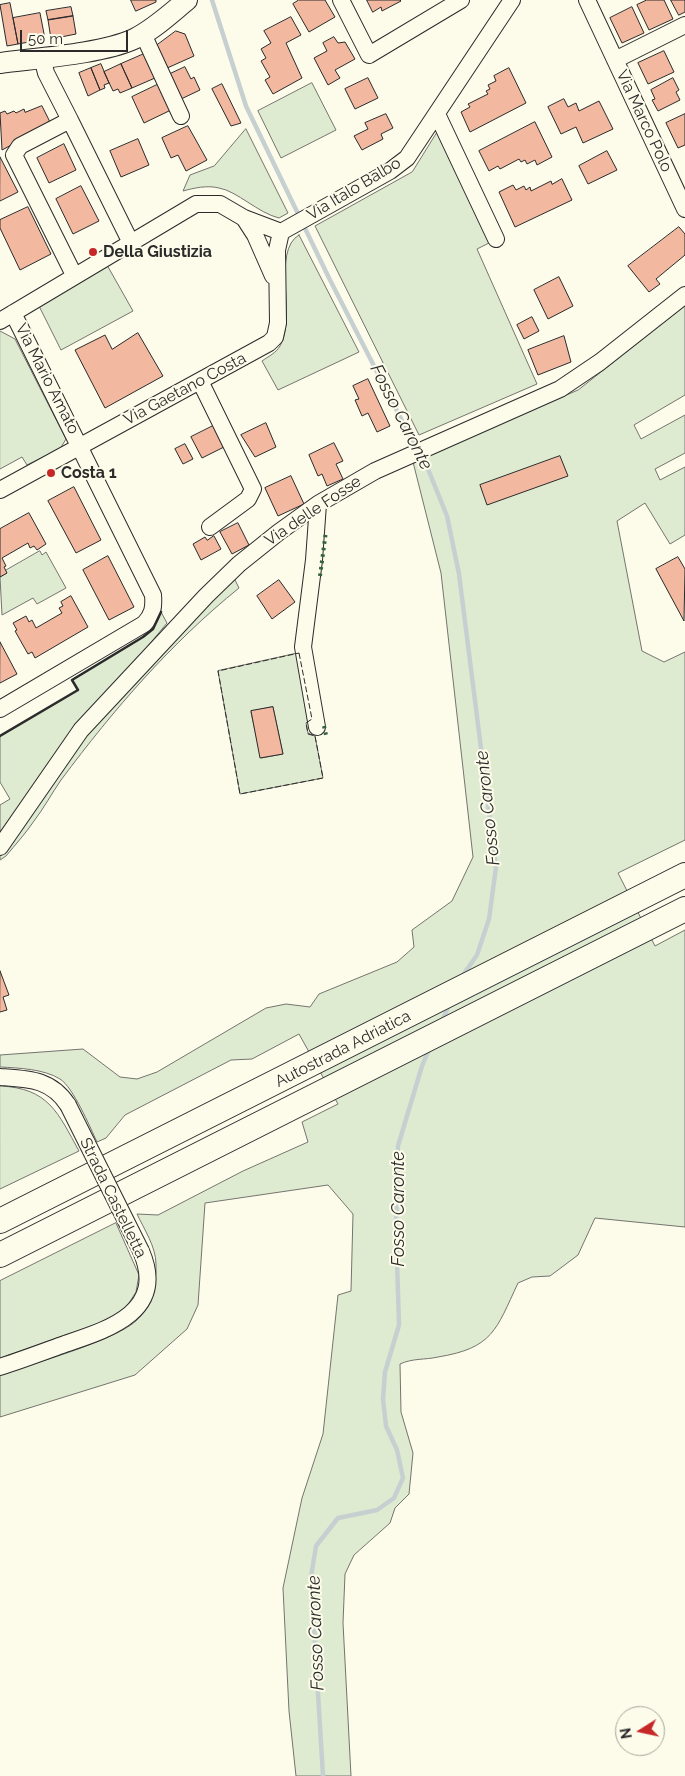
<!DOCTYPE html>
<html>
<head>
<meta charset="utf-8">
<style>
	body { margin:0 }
	#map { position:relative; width:685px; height:1776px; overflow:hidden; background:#fdfbea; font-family:Raleway,sans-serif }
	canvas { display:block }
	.north { position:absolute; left:615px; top:1706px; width:50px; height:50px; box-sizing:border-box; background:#fdfbea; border:1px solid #a9a89e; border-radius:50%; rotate:260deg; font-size:14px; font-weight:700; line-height:20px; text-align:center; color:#2b2b2b }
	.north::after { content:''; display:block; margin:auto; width:18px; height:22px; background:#c62828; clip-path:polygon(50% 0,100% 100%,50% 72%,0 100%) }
	.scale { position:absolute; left:20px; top:30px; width:108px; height:22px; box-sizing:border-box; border:2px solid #2b2b2b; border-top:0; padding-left:6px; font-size:15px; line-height:18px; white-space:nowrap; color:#2b2b2b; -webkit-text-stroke:4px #fdfbea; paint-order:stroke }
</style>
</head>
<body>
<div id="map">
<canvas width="685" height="1776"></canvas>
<div class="north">N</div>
<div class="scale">50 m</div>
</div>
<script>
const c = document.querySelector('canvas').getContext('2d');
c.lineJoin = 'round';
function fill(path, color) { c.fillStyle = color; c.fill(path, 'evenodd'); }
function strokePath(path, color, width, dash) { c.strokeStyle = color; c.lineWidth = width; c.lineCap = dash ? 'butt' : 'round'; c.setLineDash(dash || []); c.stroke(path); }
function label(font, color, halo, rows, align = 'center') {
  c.font = font + ' Raleway,sans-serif'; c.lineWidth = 4; c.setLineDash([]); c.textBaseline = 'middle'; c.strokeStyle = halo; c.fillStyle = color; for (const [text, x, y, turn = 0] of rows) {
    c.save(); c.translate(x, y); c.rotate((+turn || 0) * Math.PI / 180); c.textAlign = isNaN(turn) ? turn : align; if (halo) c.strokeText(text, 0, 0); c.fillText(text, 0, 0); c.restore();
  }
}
const green = new Path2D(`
	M312 83 336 130 281 158 258 111Z
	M246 129 288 213 279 218C258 213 237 191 219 188 207 185 194 188 183 191L190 175 214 166Z
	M438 131 489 243 477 249 537 384 419 435 315 226 412 172Z
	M299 235 359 352 278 390 262 361C269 356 276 353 280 346 297 318 271 251 299 235Z
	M107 265 133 311 61 350 39 306Z
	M685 306V395L634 425 641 439 685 415V453L655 469 660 480 685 467V535L670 544 645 503 617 521 642 651 664 662 685 652V840L618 873 655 946 685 930V1227L595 1218 578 1255 550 1276 532 1277 518 1283C496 1330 493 1348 438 1357 425 1360 413 1358 400 1364L401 1412 413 1453 409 1494 395 1508 390 1523 354 1555 345 1574 343 1623 351 1776H296L289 1711 283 1588 302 1498 323 1434 338 1295 351 1291 353 1214 328 1185 205 1203 198 1305 187 1329 135 1375 0 1417V1375C33 1363 112 1342 136 1321 150 1308 157 1283 156 1264 156 1247 144 1229 137 1214L158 1215 243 1171 308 1142 302 1122 338 1104 299 1034 252 1059 231 1060 125 1115 106 1138 97 1142C90 1127 73 1087 60 1079 44 1069 19 1068 0 1067V1055L83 1049 120 1077 137 1079 157 1072 266 1008 286 1004 310 1007 319 994 397 962 414 947 412 930 452 901 473 857 441 573 413 462 578 390Z
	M0 331 15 339 66 439 60 449 27 465 22 457 0 469Z
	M40 551 42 555 46 552 66 588 37 604 33 598 2 615 0 577 7 573 5 571Z
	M233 576 239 588C171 643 114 709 61 780 52 793 44 808 34 821 26 833 15 845 6 856L0 860V855L64 759Z
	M161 612 167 623 43 774 0 832V805L10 799 0 782V736L78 690 72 680 143 637 153 629Z
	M299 653 312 719 306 723 308 733 315 736 323 778 240 794 218 671ZM273 707 283 754 261 758 251 712Z
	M0 1086C49 1088 58 1113 79 1151L0 1189Z
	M116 1223 139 1275 136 1292 124 1311 99 1323 0 1358V1281Z`);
fill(green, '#deebd1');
strokePath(green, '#74746e', 1);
strokePath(new Path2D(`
	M212 0 246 106 329 278 416 448
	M420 455 428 469 447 516 459 574 496 867 489 919 477 955 461 978
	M442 1021 450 1003
	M323 1776 311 1577 316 1546 338 1518 377 1510 394 1498 403 1478 397 1450 386 1426 383 1399 385 1372 399 1325 396 1228 398 1146 422 1066 430 1047`), '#c7d0d0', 4.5);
const building = new Path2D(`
	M131 0H156V2L136 11Z
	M299 0H325L335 17 309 32 293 4Z
	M367 0H400L401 1 382 11 381 7 373 12Z
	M647 0H664L673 19 649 30 637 5Z
	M671 0H685V12L679 15Z
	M10 3 18 44 7 46 0 5Z
	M71 7 73 16 48 20 46 11Z
	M632 7 644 33 622 43 610 18Z
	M40 13 45 39 18 44 13 18Z
	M73 16 76 34 51 39 48 20Z
	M291 17 301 35 286 43 302 78 273 94 265 80 270 77 261 61 266 58 261 49 271 43 264 31Z
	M176 31 185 34 194 56 165 69 156 46Z
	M334 37 338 43 345 42 355 59 335 70 340 78 328 85 314 58 327 51 323 43Z
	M664 51 674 72 648 84 638 63Z
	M144 54 155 78 132 88 121 64Z
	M101 64 109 83 104 85 105 88 100 90 91 68Z
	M121 64 132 88 120 93 118 89 113 91 104 72Z
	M185 67 191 79 194 77 200 90 179 100 168 75Z
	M91 68 100 90 88 96 79 73Z
	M509 68 526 103 470 132 461 112 470 107 468 104 488 94 486 91 490 89 488 85 496 81 494 76Z
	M368 78 378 98 355 109 345 89Z
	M673 78 679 90 676 92 680 100 658 111 652 100 655 99 651 90Z
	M159 84 171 110 144 123 132 97Z
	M222 84 241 123 231 126 212 89Z
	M564 99 568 107 576 103 579 111 599 101 613 129 583 143 576 127 561 134 548 107Z
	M42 106 51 124 2 150 0 113 5 111 7 114 14 111 16 113 24 109 25 112Z
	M386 114 393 128 381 134 383 139 362 150 354 136 368 129 365 123Z
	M685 114V145L678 148 666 123Z
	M535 122 552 157 537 165 535 160 527 164 525 160 521 162 519 159 500 169 498 166 489 171 479 151Z
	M188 126 207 160 186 171 178 155 171 158 162 138Z
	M138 139 149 165 121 177 110 151Z
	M64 144 76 170 49 183 37 158Z
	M607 151 617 170 588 184 579 166Z
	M0 157 18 192 0 201Z
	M562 179 572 200 515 227 499 192 513 185 516 190 524 186 526 190 530 187 531 191 551 181 552 184Z
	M81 186 99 221 73 234 56 199Z
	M28 207 51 254 20 270 0 228V220Z
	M679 227 685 234V255L656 279 660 284 649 292 628 266Z
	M559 277 573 306 548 319 534 290Z
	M532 317 539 331 524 339 517 325Z
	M138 333 163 376 105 408 75 350 105 335 112 349Z
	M564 336 571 362 538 375 528 350Z
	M368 379 390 426 377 432 368 413 362 416 355 400 359 399 353 386Z
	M266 423 276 447 255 457 241 435Z
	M215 425 226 446 202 458 191 437Z
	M334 443 343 461 336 464 343 479 327 486 322 474 318 476 309 455Z
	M185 444 193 459 183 464 175 449Z
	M560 456 568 476 487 505 480 485Z
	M291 476 304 504 278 516 265 488Z
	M74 487 101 540 76 553 48 501Z
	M29 513 46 544 37 550 34 546 30 548 28 543 2 558 6 566 4 567 7 573 0 577V529Z
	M238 523 249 545 232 554 220 532Z
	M214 536 221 549 201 560 193 544 205 537 207 540Z
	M108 556 134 607 109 620 83 570Z
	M678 557 685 569 684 621 656 569Z
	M279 580 295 602 272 619 257 596Z
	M71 596 88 627 35 658 32 652 28 654 15 631 17 630 13 623 26 616 29 622 32 620 36 628 62 613 59 608 63 606 61 602Z
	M0 642 17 674 0 683Z
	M273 707 283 754 260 758 251 711Z
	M0 971 9 995 3 997 7 1010 0 1012Z`);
fill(building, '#f2b8a0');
strokePath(building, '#2b2b2b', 1);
const minor = new Path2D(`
	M341 0 369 55 461 0
	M587 0 685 209
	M143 34 181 116
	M42 57 46 73 70 120 20 146 14 155 74 275
	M615 60 685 25
	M437 114 496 239
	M70 120 130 241
	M244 218 255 235 273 276
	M281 232 390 171 407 158 512 0
	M0 321 196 204H220L244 218 281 232
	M200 381 253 489 248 499 210 527
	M0 490 269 343 275 337 278 323 277 250 281 232
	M0 709 144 624C153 615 154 607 153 595L13 313
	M317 727 303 647 314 560 318 504
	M0 847 81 730 206 596 239 564 279 532 318 504 375 471 560 389 600 362 685 295
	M0 1077C29 1079 51 1079 68 1105
	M0 1367C22 1360 43 1352 65 1344 110 1329 167 1311 141 1251`);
const major = new Path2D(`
	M0 63C37 58 101 54 134 39 153 30 170 14 187 0`);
const highway = new Path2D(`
	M0 1221 685 875
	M0 1255 685 909`);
strokePath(minor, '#2b2b2b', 18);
strokePath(major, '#2b2b2b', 22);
strokePath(highway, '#2b2b2b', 26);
strokePath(minor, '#fdfbea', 16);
strokePath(major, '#fdfbea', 20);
strokePath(highway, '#fdfbea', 24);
const minorBridge = new Path2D(`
	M68 1105 141 1251`);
strokePath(minorBridge, '#2b2b2b', 18, []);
strokePath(minorBridge, '#fdfbea', 16);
strokePath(new Path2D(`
	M320 576 326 531
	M324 726 326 735`), '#34623c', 4, [2.5, 4]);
strokePath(new Path2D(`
	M299 653 312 719 306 723 308 734 315 736 323 778 240 794 218 671Z`), '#2b2b2b', 1, [6, 2.5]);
strokePath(new Path2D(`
	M0 736 78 690 72 680 143 637 153 629 161 612`), '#2b2b2b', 2.5);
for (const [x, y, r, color] of [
	[93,252,5,"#c62828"],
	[51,473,5,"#c62828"]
]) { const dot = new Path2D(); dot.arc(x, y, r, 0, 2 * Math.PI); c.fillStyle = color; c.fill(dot); strokePath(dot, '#fdfbea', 2); }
label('16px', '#2b2b2b', '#fdfbea', [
	["Via Marco Polo",644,121,65],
	["Via Italo Balbo",354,189,-31],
	["Via Mario Amato",47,379,63],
	["Via Gaetano Costa",185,389,-28],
	["Via delle Fosse",313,511,-34],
	["Autostrada Adriatica",343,1049,-27],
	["Strada Castelletta",113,1198,64]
]);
label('bold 16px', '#2b2b2b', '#fdfbea', [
	["Della Giustizia",103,252],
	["Costa 1",61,473]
], 'left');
label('italic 18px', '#2b2b2b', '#fdfbea', [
	["Fosso Caronte",401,417,63],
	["Fosso Caronte",488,808,-96],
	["Fosso Caronte",399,1209,-90],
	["Fosso Caronte",316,1633,-92]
]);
</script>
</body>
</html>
